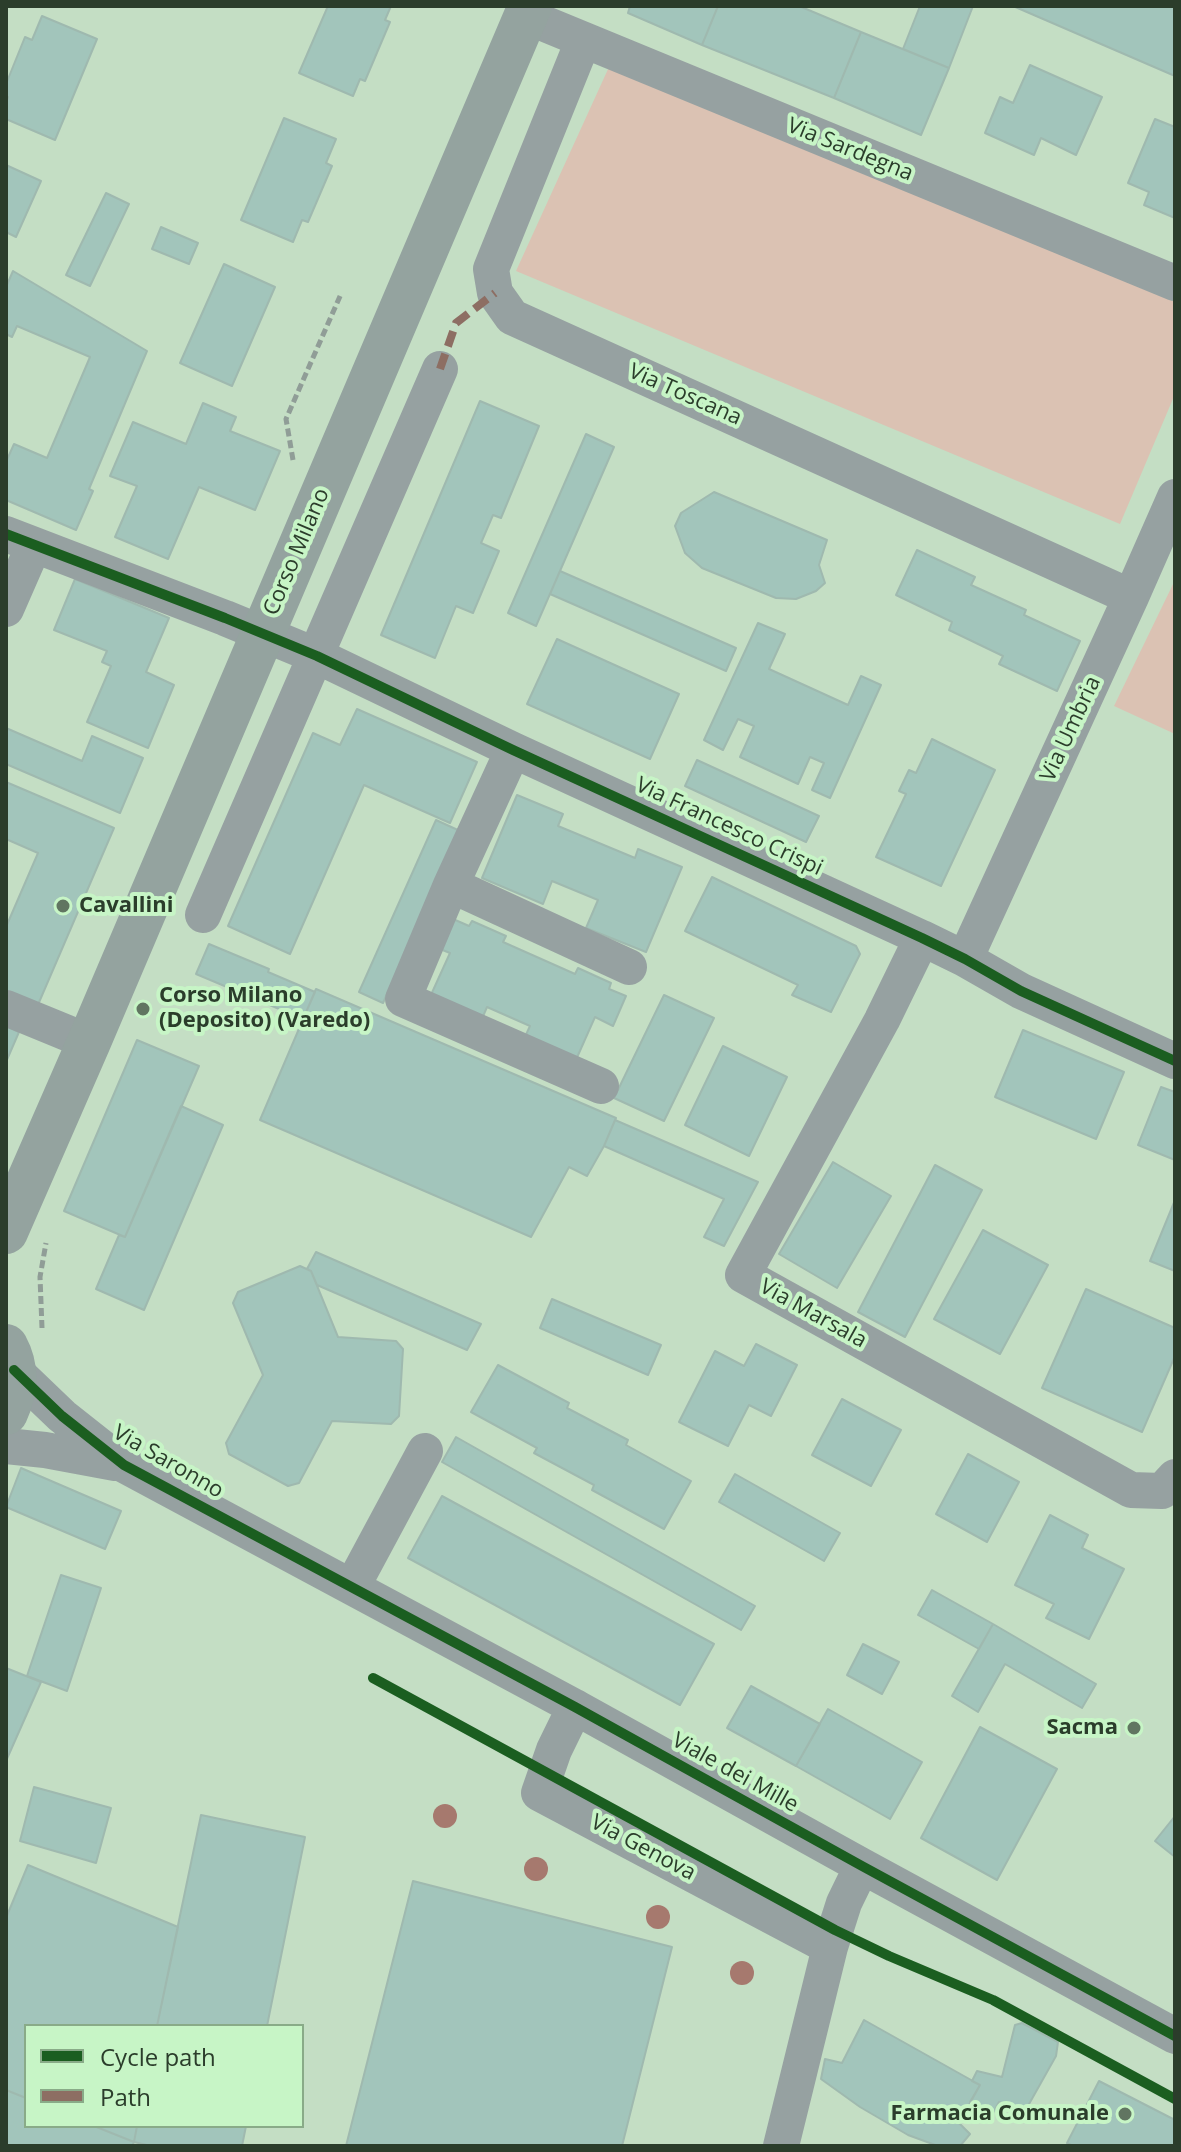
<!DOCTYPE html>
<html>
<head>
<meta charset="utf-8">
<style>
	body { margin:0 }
	#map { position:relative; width:1181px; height:2152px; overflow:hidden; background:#c4dec4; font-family:"Open Sans",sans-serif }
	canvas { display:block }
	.frame { position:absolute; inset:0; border:8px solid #2b3d2b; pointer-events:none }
	.legend { position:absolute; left:24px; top:2024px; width:280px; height:104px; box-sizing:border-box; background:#c7f5c6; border:2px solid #89ab88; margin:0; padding:10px 14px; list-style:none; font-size:24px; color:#2b3d2b }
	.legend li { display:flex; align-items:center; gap:16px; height:40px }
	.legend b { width:40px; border:2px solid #89ab88 }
</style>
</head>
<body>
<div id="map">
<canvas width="1181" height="2152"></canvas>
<div class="frame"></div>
<ul class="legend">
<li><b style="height:10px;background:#1b5e20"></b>Cycle path</li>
<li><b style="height:10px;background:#8d6e63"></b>Path</li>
</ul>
</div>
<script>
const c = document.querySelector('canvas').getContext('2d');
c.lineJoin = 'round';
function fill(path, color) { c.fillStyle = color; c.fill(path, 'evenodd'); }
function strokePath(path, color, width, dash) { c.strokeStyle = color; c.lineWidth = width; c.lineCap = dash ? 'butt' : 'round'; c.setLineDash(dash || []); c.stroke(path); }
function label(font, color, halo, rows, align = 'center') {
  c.font = font + ' "Open Sans",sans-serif'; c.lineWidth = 8; c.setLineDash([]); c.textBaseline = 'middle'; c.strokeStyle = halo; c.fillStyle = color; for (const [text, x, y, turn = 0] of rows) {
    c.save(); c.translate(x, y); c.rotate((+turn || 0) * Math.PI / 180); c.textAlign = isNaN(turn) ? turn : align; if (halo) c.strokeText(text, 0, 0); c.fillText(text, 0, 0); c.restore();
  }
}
fill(new Path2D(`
	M609 67 1175 302V394L1120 524 516 271Z
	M1175 580V734L1114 706Z`), '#dbc2b3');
const building = new Path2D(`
	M328 6H391L385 20 390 22 365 81 360 79 353 96 299 73Z
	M630 6H718L702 45 628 13Z
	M718 6H799L861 32 834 98 702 45Z
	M920 6H973L949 68 903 49Z
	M1013 6H1175V76Z
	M42 16 97 39 55 140 6 119V103L8 97H6V84L25 37 32 40Z
	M861 32 949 68 921 135 834 98Z
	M1030 65 1102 97 1076 155 1041 138 1034 155 985 133 1000 97 1013 103Z
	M284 118 336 139 326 163 332 166 308 222 302 220 293 242 241 220Z
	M1155 119 1175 127V218L1144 205 1149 192 1128 183Z
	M6 165 41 181 16 237 6 232Z
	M106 193 129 204 90 286 66 275Z
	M161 227 198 243 189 264 152 249Z
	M224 264 275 287 232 386 180 363Z
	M13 271 147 351 89 489 93 491 76 530 6 500V462L14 444 47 458 90 357 17 326 12 337 6 334V287Z
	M480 401 539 426 501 518 493 515 481 543 499 551 473 613 456 606 435 658 381 635Z
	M203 403 236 417 230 431 280 451 255 510 199 487 168 559 115 537 137 486 110 476 133 422 186 444Z
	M586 434 614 447 536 626 508 613Z
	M714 492 827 540 819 565 825 583 816 591 796 599 776 598 702 568 685 553 675 526 681 513Z
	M917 550 975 577 971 585 1026 610 1024 615 1080 641 1057 691 999 664 1003 656 949 630 952 622 896 595Z
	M560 571 736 648 726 671 550 594Z
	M75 579 169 618 146 672 174 685 148 748 87 722 111 666 102 662 107 651 54 630Z
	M758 623 785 634 769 669 848 705 861 676 881 685 830 798 812 790 824 763 810 757 798 784 740 757 754 726 738 719 723 750 704 740Z
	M557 639 679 694 650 759 527 704Z
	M357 709 477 762 450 823 364 785 290 954 228 926 313 733 340 745Z
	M6 728 82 761 92 736 143 758 120 813 6 764Z
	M932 739 995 770 941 886 876 857 906 794 899 791 909 770 916 773Z
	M697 760 819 816 806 842 685 786Z
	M6 782 114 828 37 1007 6 994V927L38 853 6 839Z
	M517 795 563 814 558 826 635 858 638 849 682 867 646 952 586 928 598 900 552 881 543 904 482 878Z
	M436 820 460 831 383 1003 359 992Z
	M712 877 856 946 860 954 831 1012 792 995 798 985 685 931Z
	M453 919 469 926 472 921 506 936 503 942 575 974 578 968 611 983 609 989 626 996 613 1026 595 1017 575 1062 524 1039 530 1026 487 1007 481 1021 430 997 450 953 440 949Z
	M209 944 269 969 268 972 315 992 303 1019 196 974Z
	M316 989 616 1118 604 1146 587 1176 569 1167 531 1237 260 1120Z
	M664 995 714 1018 664 1121 614 1098Z
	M6 1026 19 1032 6 1062Z
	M1023 1030 1124 1072 1096 1139 995 1097Z
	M137 1040 199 1066 125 1237 64 1211Z
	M723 1046 787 1077 749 1156 685 1125Z
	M1161 1087 1175 1092V1160L1138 1145Z
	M181 1106 223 1125 144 1310 96 1289 119 1235 125 1237Z
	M615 1120 758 1182 724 1246 704 1237 724 1199 604 1146Z
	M833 1162 891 1196 837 1288 779 1254Z
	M935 1165 982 1190 905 1337 858 1312Z
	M1175 1200V1271L1150 1261Z
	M983 1230 1048 1265 1000 1354 934 1319Z
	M316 1252 481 1324 467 1350 317 1285 311 1271 307 1269Z
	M300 1266 311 1271 338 1337 396 1341 403 1349 399 1416 391 1424 332 1421 299 1483 288 1486 229 1454 226 1443 263 1375 233 1303 238 1292Z
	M1086 1289 1175 1328V1356L1142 1432 1042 1388Z
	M552 1299 661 1345 648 1375 540 1328Z
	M756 1344 797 1365 771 1416 749 1405 728 1446 679 1422 715 1351 744 1366Z
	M498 1365 569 1403 567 1408 628 1440 626 1445 691 1481 664 1529 592 1490 594 1485 534 1453 537 1448 471 1412Z
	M842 1399 901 1430 871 1486 812 1455Z
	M456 1437 755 1606 741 1630 442 1462Z
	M968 1454 1019 1482 987 1542 936 1514Z
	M21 1468 121 1511 105 1549 6 1507Z
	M735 1474 840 1533 824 1561 719 1502Z
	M442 1496 714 1644 680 1705 408 1558Z
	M1050 1515 1088 1535 1082 1548 1124 1569 1089 1639 1046 1618 1054 1604 1015 1585Z
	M61 1575 101 1588 67 1691 27 1676Z
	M932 1590 993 1624 979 1649 918 1615Z
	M993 1624 1096 1684 1082 1708 1005 1664 978 1712 952 1696Z
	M863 1644 899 1662 882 1694 847 1675Z
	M6 1668 41 1682 6 1761Z
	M751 1686 820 1724 796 1766 727 1728Z
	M828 1709 922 1762 890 1819 796 1766Z
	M980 1727 1057 1769 997 1880 921 1838Z
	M34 1787 111 1808 96 1863 20 1841Z
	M201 1815 305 1837 267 2026H157Z
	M1175 1816V1857L1155 1841Z
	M28 1865 178 1927 157 2026H26V2098L6 2090V1918Z
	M413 1881 672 1947 622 2146H346Z
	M864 2020 980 2085 959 2123 970 2134 960 2146H938L908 2135 860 2107 821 2079 825 2059 842 2063Z
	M1022 2023 1058 2042 1056 2056 1024 2113 999 2102 992 2115 970 2102 980 2085 972 2081 977 2071 1002 2077 1015 2025Z
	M1099 2081 1175 2120V2146H1073L1067 2143Z
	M6 2090 26 2098V2126H94L134 2142 132 2146H6Z
	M94 2126H137L134 2142Z
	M137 2126H246L242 2146H151L134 2142Z`);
fill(building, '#a2c5bb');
strokePath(building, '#9fb9af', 2);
strokePath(new Path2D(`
	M293 460 286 419 341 294
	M42 1328 40 1277 46 1243`), '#909d97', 5, [8, 4]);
strokePath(new Path2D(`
	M526 16 1175 283
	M583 41 491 269 495 293 512 317 1131 597
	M6 534 225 618 317 656 513 750 922 938 965 959 1021 991 1175 1061
	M6 609 34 545
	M513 750 451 885 629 967
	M451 885 403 999 601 1086
	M203 915 440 369
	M922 938 882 1020 743 1275 1131 1490 1162 1491 1175 1477
	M965 959 1131 597 1175 497
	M6 1008 89 1042
	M14 1370 62 1416 124 1465 575 1707 862 1866 1175 2036
	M6 1446 45 1450 115 1463
	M352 1587 425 1451
	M575 1707 554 1750 539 1793 830 1947
	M781 2146 830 1947 844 1903 862 1866`), '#96a1a1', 36);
strokePath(new Path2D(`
	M6 1232 89 1042 530 6
	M6 1346C18 1368 16 1391 6 1413`), '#94a39f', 44);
strokePath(new Path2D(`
	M440 369 456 323 495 293`), '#8d6e63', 8, [16, 8]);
strokePath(new Path2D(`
	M6 534 225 618 317 656 513 750 922 938 965 959 1021 991 1175 1061
	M14 1370 62 1416 124 1465 575 1707 862 1866 1175 2036
	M373 1678 835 1930 889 1956 993 2000 1175 2099`), '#1b5e20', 10);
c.fillStyle = '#a6796e';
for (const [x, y] of [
	[445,1816],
	[536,1869],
	[658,1917],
	[742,1973]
]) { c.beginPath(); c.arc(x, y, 12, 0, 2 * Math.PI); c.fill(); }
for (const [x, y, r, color] of [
	[63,906,8,"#617561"],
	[143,1009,8,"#617561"],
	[1134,1728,8,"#617561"],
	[1125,2114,8,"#617561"]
]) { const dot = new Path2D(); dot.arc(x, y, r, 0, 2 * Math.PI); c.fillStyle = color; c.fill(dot); strokePath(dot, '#c7f5c6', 3); }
label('22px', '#2b3d2b', '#c7f5c6', [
	["Via Sardegna",850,150,22],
	["Via Toscana",685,395,24],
	["Corso Milano",297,552,-67],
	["Via Umbria",1071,729,-65],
	["Via Francesco Crispi",729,827,25],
	["Via Marsala",813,1314,29],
	["Via Saronno",168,1462,30],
	["Viale dei Mille",735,1773,29],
	["Via Genova",643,1848,28]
]);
label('bold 22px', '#2b3d2b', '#c7f5c6', [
	["Cavallini",79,906],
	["Corso Milano",159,996],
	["(Deposito) (Varedo)",159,1021],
	["Sacma",1118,1728,"right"],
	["Farmacia Comunale",1109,2114,"right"]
], 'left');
</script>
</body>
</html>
